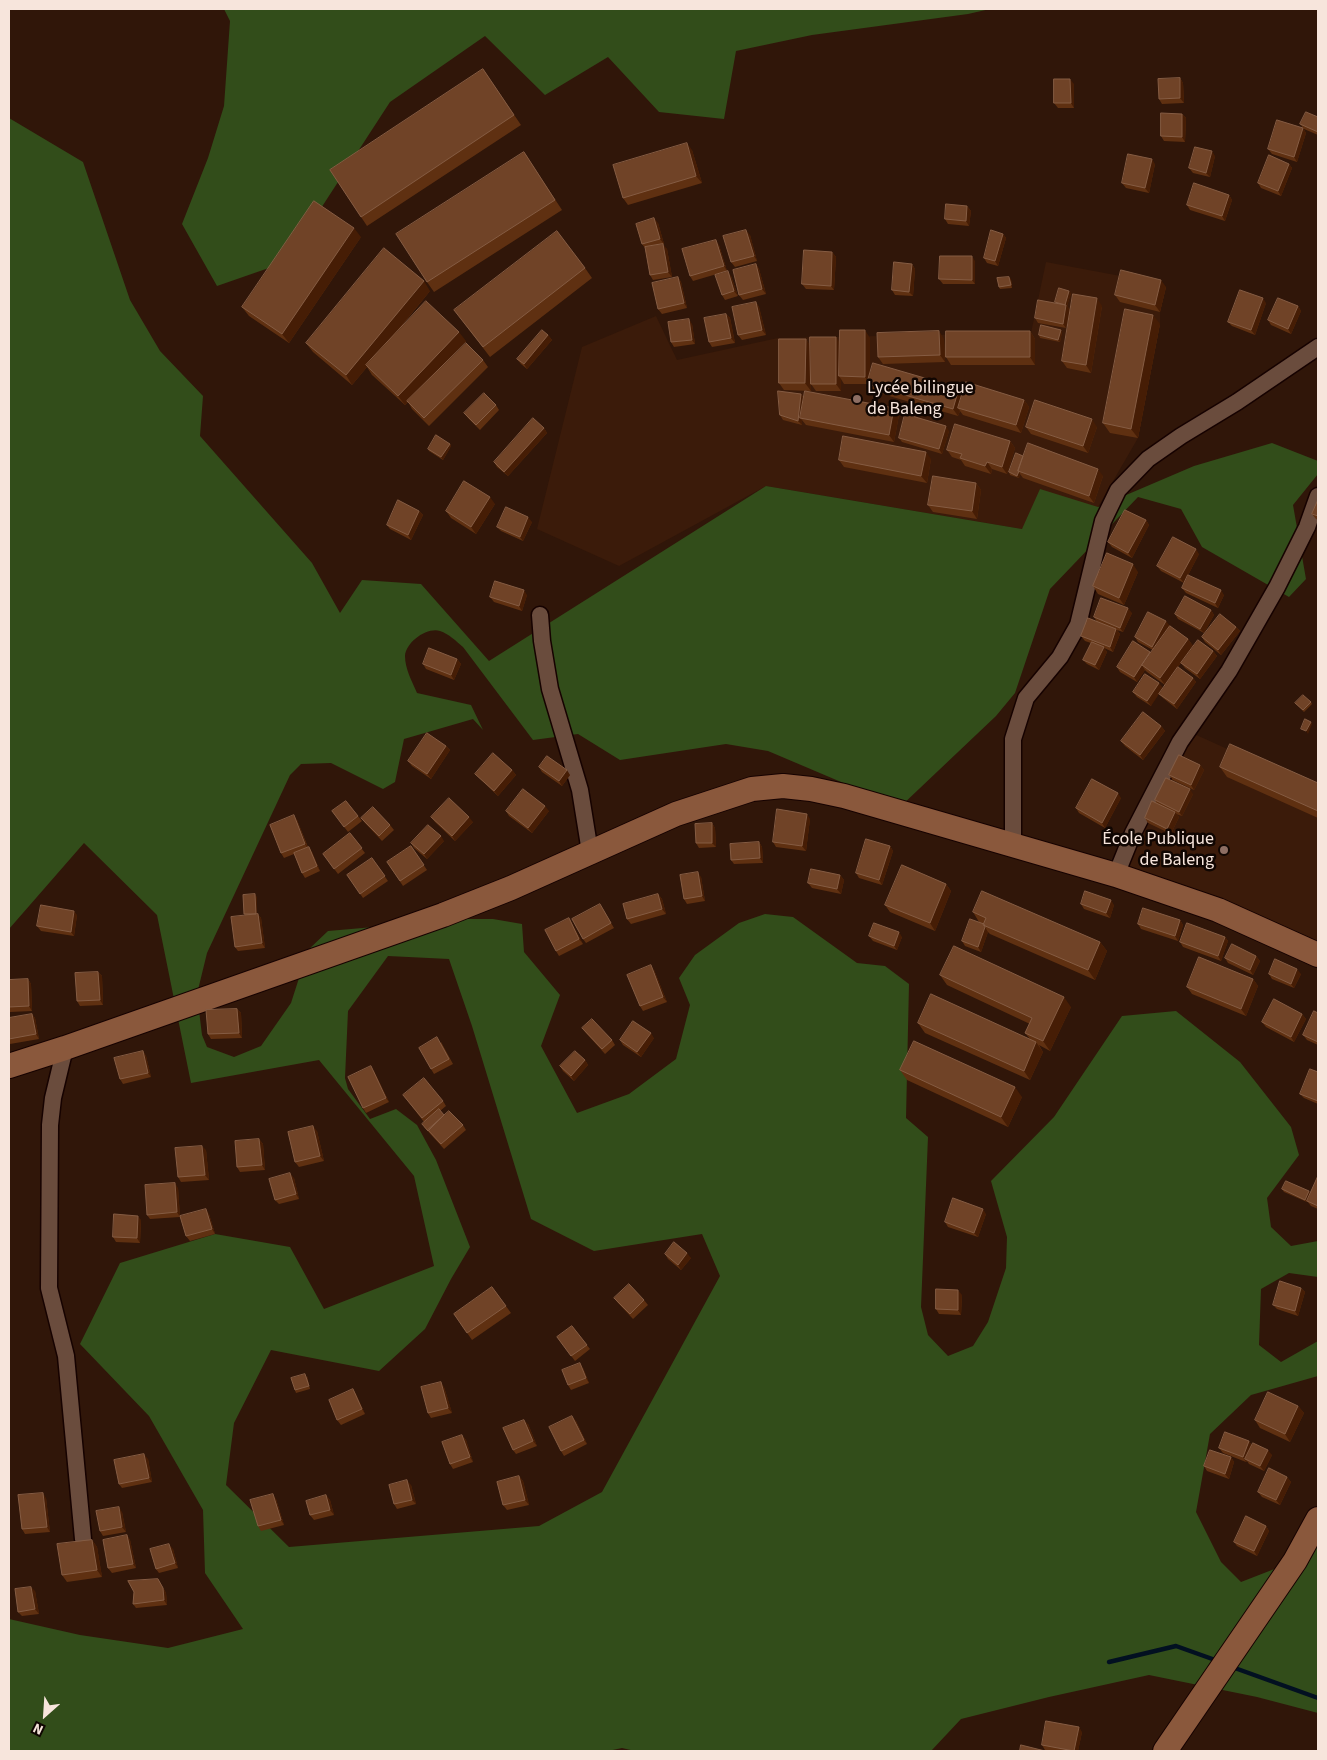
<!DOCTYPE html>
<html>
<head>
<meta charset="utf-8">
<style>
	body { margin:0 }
	#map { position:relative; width:1327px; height:1760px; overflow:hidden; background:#301609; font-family:"Source Sans 3",sans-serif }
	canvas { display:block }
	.frame { position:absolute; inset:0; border:10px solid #f7e5dc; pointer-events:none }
	.north { position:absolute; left:20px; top:1690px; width:50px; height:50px; -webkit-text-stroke:4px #100602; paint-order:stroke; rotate:206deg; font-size:14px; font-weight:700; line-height:20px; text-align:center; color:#f7e5dc }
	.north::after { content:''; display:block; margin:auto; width:18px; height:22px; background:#f7e5dc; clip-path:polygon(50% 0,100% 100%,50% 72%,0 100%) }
</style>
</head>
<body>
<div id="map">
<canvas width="1327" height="1760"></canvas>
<div class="frame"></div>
<div class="north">N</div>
</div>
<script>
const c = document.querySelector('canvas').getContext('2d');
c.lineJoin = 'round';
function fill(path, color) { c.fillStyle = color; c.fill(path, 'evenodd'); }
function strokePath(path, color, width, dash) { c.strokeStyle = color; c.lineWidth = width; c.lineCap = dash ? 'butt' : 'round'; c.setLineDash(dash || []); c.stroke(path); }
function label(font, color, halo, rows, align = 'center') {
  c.font = font + ' "Source Sans 3",sans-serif'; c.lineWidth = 5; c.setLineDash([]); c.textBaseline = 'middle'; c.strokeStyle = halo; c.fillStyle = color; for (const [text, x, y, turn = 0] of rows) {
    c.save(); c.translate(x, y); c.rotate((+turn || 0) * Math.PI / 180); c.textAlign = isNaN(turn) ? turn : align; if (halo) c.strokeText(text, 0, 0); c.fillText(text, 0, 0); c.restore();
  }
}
fill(new Path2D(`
	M1046 262 1126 277 1166 287 1160 312V324L1138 438 1098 507 1022 529 766 486 619 566 537 529 582 347 656 316 677 360 778 338 1031 333Z
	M1192 733 1318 790V948L1124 865Z`), '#3b1b0a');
fill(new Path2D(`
	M224 9H990L968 14 812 35 736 51 724 119 659 112 608 57 545 95 485 36 390 102 286 262 217 286 182 224 208 158 224 106 230 21Z
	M9 118 83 162 130 300 160 351 203 396 200 436 312 563 340 613 362 580 421 584 489 661 766 486 1022 529 1040 489 1098 507 1194 466 1272 443 1318 461V474L1293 505 1306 579 1289 597 1202 547 1181 509 1138 497 1050 589 1015 693 996 716 900 807 768 751 726 744 620 760 578 734 533 740 463 647C456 641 449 634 440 631 427 627 406 642 405 656 405 669 412 681 417 693L471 705 483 730 473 719 404 739 395 782 383 789 331 763 301 764 290 775 207 953 197 994 202 1035 207 1047 234 1057 261 1046 291 1003 308 950 328 931 466 919H493L522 924 524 952 560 995 541 1046 577 1113 629 1094 676 1059 690 1005 679 978 695 955 739 923 765 914 793 917 857 963 885 966 909 984 906 1118 928 1137 921 1307 928 1335 948 1356 973 1346 988 1322 1006 1268 1007 1237 991 1181 1054 1117 1122 1016 1176 1011 1240 1062 1291 1127 1299 1155 1267 1198 1271 1227 1291 1246 1318 1241V1277L1289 1273 1261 1289 1259 1345 1281 1362 1318 1341V1376L1251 1395 1210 1434 1196 1512 1221 1562 1241 1582 1295 1561 1318 1537V1713L1257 1697 1149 1675 1049 1697 961 1719 931 1751H635L622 1748 608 1751H9V1619L80 1635 168 1648 243 1629 205 1573 203 1510 149 1416 80 1344 120 1263 215 1234 290 1247 324 1309 434 1266 414 1176 319 1060 191 1083 157 915 84 843 9 929ZM388 956 449 959 472 1026 531 1219 594 1251 702 1234 720 1276 602 1492 539 1526 289 1547 226 1485 234 1423 271 1350 379 1371 425 1329 451 1279 470 1247 436 1160 417 1125 396 1109 370 1119 348 1089 345 1078 348 1011Z`), '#324d1a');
strokePath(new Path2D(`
	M1109 1662 1176 1646 1218 1661
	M1232 1667 1318 1698`), '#021021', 4.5);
const street = new Path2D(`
	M540 615 542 641 550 689 580 790 590 852
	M1013 846V739L1026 698 1060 657 1078 625 1103 521 1118 490 1148 459 1181 436 1237 402 1318 347
	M1116 875 1133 833 1180 742 1229 671 1277 587 1307 527 1318 496
	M65 1048 53 1098 50 1125 49 1288 66 1356 83 1539`);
const secondary = new Path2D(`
	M9 1066 65 1048 443 915 511 888 676 814 752 789 783 786 811 789 844 796 1116 875 1218 910 1318 955
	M1165 1751 1295 1561 1318 1519`);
strokePath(street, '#160200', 19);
strokePath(secondary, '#160200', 26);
strokePath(street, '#6a4c3d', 16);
strokePath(secondary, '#8a583c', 24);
fill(new Path2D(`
	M483 69 521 125 367 226 330 170Z
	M1180 78 1183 83 1184 103 1162 104 1159 99Z
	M1074 84V108H1058L1054 103Z
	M1182 114 1186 118 1185 142 1164 141 1161 136Z
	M1318 117V135L1304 129 1300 124Z
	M1303 128 1306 133 1297 162 1272 154 1268 149Z
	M692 150 702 183 628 205 623 198Z
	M524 152 562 210 434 292 427 282Z
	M1215 156 1210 177 1193 173 1189 168Z
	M1155 164 1149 193 1126 188 1122 183Z
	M1289 164 1292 168 1281 196 1261 188 1258 183Z
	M1229 195 1232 200 1225 221 1190 210 1187 205Z
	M967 206 971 211 969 226 948 224 945 219Z
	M658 223 664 244 659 245 667 249 672 277 653 280 650 275 645 248 642 244Z
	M1003 234 1006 238 998 266 987 263 984 258Z
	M750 235 757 261 735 267 731 262Z
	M361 237 289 343 249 316 242 307Z
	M719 245 727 271 693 281 690 276Z
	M832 252 836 257 834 290 806 289 802 284Z
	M975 261V284H943L939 279Z
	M756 264 759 269 766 294 743 300 739 295Z
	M912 264 915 269 913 296 895 295 892 290Z
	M585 268 592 278 490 357 454 310Z
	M731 276 738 296 725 300 722 295Z
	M678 277 681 282 687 308 662 314 658 309Z
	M1011 279 1012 288 1000 289 999 287Z
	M1166 287 1160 312 1120 302 1115 295Z
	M430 291 391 339 466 341 439 370 483 360 488 367 429 426 412 409 408 402 405 405 372 375 367 367 352 385 313 352 306 343Z
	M1071 293 1067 306 1070 310 1066 328 1038 323 1035 318 1056 303 1055 302Z
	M756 302 759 307 766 335 742 340 738 335Z
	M1266 303 1255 335 1232 326 1228 322Z
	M1102 306 1091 373 1067 368 1062 361Z
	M1298 306 1301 311 1291 334 1271 325 1268 320Z
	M726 314 730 318 735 343 712 347 709 342Z
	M692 324 695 344 674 347 671 342Z
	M1160 324 1138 438 1110 433 1103 423Z
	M1030 331 1035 339V365H951L946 357Z
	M1062 332 1060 342 1040 338 1039 335Z
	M548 335 552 340 527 369 521 364 517 359Z
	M870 338V374L963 392 1024 400 1029 407 1021 433 963 415 960 411 958 416 872 391 868 384H844L841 379V391H816L811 384V391L784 390 779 383 806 339 810 346 840 343Z
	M944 339 945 362 883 364 878 357Z
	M801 394 804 398 894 408 899 415 894 442 806 425 802 420V425L783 420 780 415Z
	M496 405 499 410 480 430 468 418 464 413Z
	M1026 427H1097L1088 453 1031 434Z
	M544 428 547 433 508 476 497 467 494 462Z
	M949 431 942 454 902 442 899 438Z
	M1010 441 1015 448 1007 474 992 469 991 474 965 466 961 460 952 457 947 450Z
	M450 444 451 446 443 460 429 451 428 449Z
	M1023 456 1103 476 1094 503 1023 478 1020 474 1019 478 1010 475 1009 472Z
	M931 459 927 483 844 467 839 460Z
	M976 483 981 490 977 519 933 512 928 505Z
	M1318 500V520L1316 519 1312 514Z
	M495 504 476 534 451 518 446 511Z
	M419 511 423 515 411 540 390 529 387 525Z
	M1146 520 1149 525 1132 558 1112 547 1108 542Z
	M532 522 523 541 501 531 497 527Z
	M1199 554 1184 583 1161 571 1157 566Z
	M1138 572 1124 605 1098 594 1093 586Z
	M1182 588 1224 595 1218 608 1186 593Z
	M527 595 522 611 494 602 490 597Z
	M1211 610 1214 615 1204 633 1178 619 1175 614Z
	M1132 613 1123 632 1117 630 1120 634 1113 652 1104 648 1107 652 1099 670 1087 664 1083 660 1091 643 1085 641 1081 636 1097 622 1094 617Z
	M1169 626 1188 639 1193 646 1165 685 1147 672 1145 670 1137 682 1120 672 1117 667 1150 652 1151 653 1153 650 1138 642 1135 637Z
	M1236 627 1240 631 1221 655 1205 642 1202 637Z
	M1213 651 1217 656 1200 679 1185 668 1181 663Z
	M457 659 461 664 454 680 426 669 423 664Z
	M1193 678 1196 682 1177 709 1163 698 1159 694Z
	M1159 683 1151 706 1137 697 1133 692Z
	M1311 702 1312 704 1304 712 1295 703Z
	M1161 726 1165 731 1143 760 1125 746 1121 741Z
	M446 746 450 750 431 779 412 766 408 761Z
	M1200 765 1204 770 1194 790 1173 780 1169 775Z
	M539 767 570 775 562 786 542 772Z
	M1220 767 1318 783V818L1227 777Z
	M512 770 516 775 498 796 479 778 475 774Z
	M1193 794 1182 816 1176 814 1179 817 1171 834 1148 823 1145 818 1157 804 1155 800Z
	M1121 798 1105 828 1079 813 1076 808Z
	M346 801 362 821 348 832 332 811Z
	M506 811H549L532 833 509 816Z
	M431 817 473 822 455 841 435 822Z
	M361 818 390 825 394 830 382 841 365 823Z
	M810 819 806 851 776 847 773 842Z
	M297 820 308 847H309L312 852 320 871 305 878 302 873 294 854 284 858 281 853Z
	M712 823 715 828 716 847 699 848 696 843Z
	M350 833 365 853 338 874 323 854Z
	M444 841 427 859 414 848 411 843Z
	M759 842 762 847 763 863 734 864 731 860Z
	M411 846 427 870 403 886 387 862Z
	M890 846 893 851 882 885 859 878 856 873Z
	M372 858 388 881 363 898 347 875Z
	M840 875 844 880 841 894 812 888 808 883Z
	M701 877 705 901 687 904 684 899Z
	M946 884 951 891 935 931 890 912 885 905Z
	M658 894 662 899 666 914 631 924 627 919Z
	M257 897V914L261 918 265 948 238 951 235 947 245 915 244 914Z
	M1081 904 1114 905 1110 918 1084 909Z
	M603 909 614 928 586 943 583 939Z
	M973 912 1100 942 1107 951 1095 980 990 934 988 932 981 952 965 946 962 941 984 924 979 922Z
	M77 915 74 936 41 931 37 926Z
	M569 918 583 944 559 956 556 951Z
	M1180 920 1183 925 1178 941 1141 929 1138 924Z
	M869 936 902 937 897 950 873 941Z
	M1225 937 1228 941 1221 961 1183 947 1180 942Z
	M1256 956 1260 961 1253 975 1228 963 1225 958Z
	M654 970 667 1002 643 1011 640 1006Z
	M98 972 102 976 103 1005 80 1006 77 1001Z
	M1269 974H1301L1294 988 1272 979Z
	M940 975 1071 1007 1050 1051 1039 1045 1043 1052 1030 1080 925 1033 918 1023 1030 1039 1025 1033 1030 1024 947 985Z
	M28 979 31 984 32 1011 10 1012 9 1011V980Z
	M1253 979 1258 986 1246 1016 1192 994 1187 987Z
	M237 1009 241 1013 242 1038 211 1039 208 1034Z
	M1318 1013V1045L1307 1040 1303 1035Z
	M32 1014 35 1018 39 1039 10 1044 9 1043V1018Z
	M1302 1014 1306 1019 1294 1042 1266 1027 1262 1022Z
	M582 1028 612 1040 615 1045 605 1054 586 1033Z
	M654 1038 641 1057 623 1045 620 1040Z
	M441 1042 453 1064 434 1074 431 1069Z
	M143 1051 146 1056 151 1077 123 1084 120 1079Z
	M585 1060 588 1065 574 1081 563 1071 560 1066Z
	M900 1070 1022 1097 1008 1127 907 1080Z
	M374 1071 389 1102 366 1113 363 1108Z
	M1318 1072V1104L1304 1098 1300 1094Z
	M403 1095 443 1101 446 1106 440 1111 444 1115 463 1125 466 1130 444 1149 424 1127V1122Z
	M317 1131 324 1161 299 1167 295 1162Z
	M259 1139 263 1144 265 1170 240 1172 237 1167Z
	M206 1150 209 1180 181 1182 178 1177Z
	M1318 1176V1209L1311 1206 1307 1201V1202L1284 1192 1282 1189 1310 1193Z
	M294 1178 299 1199 279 1204 275 1200Z
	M178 1188 180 1217 150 1219 147 1215Z
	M209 1214 215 1234 190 1241 186 1236Z
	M986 1214 978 1237 948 1227 945 1222Z
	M141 1220 140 1243 116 1242 113 1237Z
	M665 1254 691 1258 681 1270 668 1259Z
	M492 1287 511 1313 472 1340 454 1314Z
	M1301 1288 1305 1292 1298 1316 1277 1309 1273 1305Z
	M962 1295 961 1315 939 1314 936 1309Z
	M614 1298 644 1300 648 1305 633 1319 618 1303Z
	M572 1326 590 1349 575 1361 557 1337Z
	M583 1368 589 1383 571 1390 568 1385Z
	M307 1376 310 1389 296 1393 295 1390Z
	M444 1387 452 1413 431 1418 428 1413Z
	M353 1389 356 1394 365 1414 341 1425 337 1420Z
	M1298 1406 1304 1413 1290 1442 1260 1428 1255 1420Z
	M576 1421 587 1444 564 1456 561 1451Z
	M528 1424 537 1446 516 1454 513 1450Z
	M462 1435 466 1440 473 1462 453 1469 450 1464Z
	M1249 1441 1252 1446 1272 1455 1264 1471 1249 1464 1247 1461 1246 1462 1223 1453 1219 1448Z
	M1231 1457 1234 1462 1229 1479 1207 1471 1204 1466Z
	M148 1459 152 1482 122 1488 119 1484Z
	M519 1476 523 1481 529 1505 507 1510 503 1505Z
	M1287 1477 1291 1482 1280 1505 1262 1497 1258 1492Z
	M411 1485 416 1504 397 1509 394 1504Z
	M326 1495 330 1500 334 1515 314 1520 310 1515Z
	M46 1498 50 1532 25 1534 22 1529Z
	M276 1499 284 1525 261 1531 258 1526Z
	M122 1512 126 1532 103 1536 100 1531Z
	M1266 1526 1269 1531 1257 1556 1237 1546 1234 1542Z
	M127 1535 130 1540 136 1568 112 1573 108 1568Z
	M92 1540 97 1547 102 1577 67 1582 62 1575Z
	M173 1549 178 1568 159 1573 156 1569Z
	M158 1579 166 1593 167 1605 136 1608 133 1604 134 1592Z
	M35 1591 39 1614 22 1616 18 1612Z
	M1082 1732 1078 1751H1050L1045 1750 1042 1745Z`), '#5f3011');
fill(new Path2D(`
	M1180 78 1183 83 1184 103 1180 98Z
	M1070 79 1074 84V108L1071 103Z
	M1182 114 1186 118 1185 142 1182 137Z
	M1303 128 1306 133 1297 162 1294 157Z
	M687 143 692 150 702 183 696 176Z
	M1212 151 1215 156 1210 177 1206 173Z
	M1152 159 1155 164 1149 193 1145 188Z
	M1289 164 1292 168 1281 196 1278 191Z
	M1229 195 1232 200 1225 221 1222 216Z
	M967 206 971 211 969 226 966 221Z
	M654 218 658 223 664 244 660 239Z
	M354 228 361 237 289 343 282 334Z
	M746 230 750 235 757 261 754 256Z
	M1003 234 1006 238 998 266 995 261Z
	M716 240 719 245 727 271 724 266Z
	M663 244 667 249 672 277 668 272Z
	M832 252 836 257 834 290 831 286Z
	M972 256 975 261V284L972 280Z
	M756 264 759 269 766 294 762 289Z
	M912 264 915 269 913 296 909 292Z
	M728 271 731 276 738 296 734 291Z
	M678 277 681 282 687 308 684 303Z
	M1009 277 1011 279 1012 288 1011 285Z
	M1161 280 1166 287 1160 312 1155 305Z
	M424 281 430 291 367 367 366 365 367 367 352 385 346 375Z
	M1069 291 1071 293 1067 306 1070 310 1066 328 1063 324 1065 305Z
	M1097 298 1102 306 1091 373 1086 365Z
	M1263 298 1266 303 1255 335 1251 330Z
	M756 302 759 307 766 335 762 330Z
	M1298 306 1301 311 1291 334 1288 329Z
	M726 314 730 318 735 343 731 338Z
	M1153 315 1160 324 1138 438 1131 429Z
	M689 319 692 324 695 344 692 340Z
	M865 330 870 338V384L865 377Z
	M1061 330 1062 332 1060 342 1058 340Z
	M939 331 944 339 945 362 940 355Z
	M1030 331 1035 339V365L1030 357Z
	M459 332 466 341 405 405 398 396Z
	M548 335 552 340 527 369 524 364Z
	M836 337 841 344 839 376 841 379V391L836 384Z
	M806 339 811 347V391L805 383Z
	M959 388 964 395 958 408 960 411 958 416 953 409Z
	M801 394 804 399 800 418 802 420V425L798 421Z
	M1024 400 1029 407 1021 433 1016 425Z
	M894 408 899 415 894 442 889 435Z
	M1092 419 1097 427 1088 453 1083 446Z
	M946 426 949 431 942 454 939 449Z
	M544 428 547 433 508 476 504 472Z
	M1010 441 1015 448 1007 474 1002 467Z
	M450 444 451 446 443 460 441 457Z
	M926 452 931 459 927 483 921 476Z
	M987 462 992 469 991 474 985 466Z
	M1098 469 1103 476 1094 503 1089 496Z
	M1019 472 1020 474 1019 478 1017 476Z
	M976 483 981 490 977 519 972 511Z
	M490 497 495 504 476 534 471 527Z
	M419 511 423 515 411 540 408 535Z
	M528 517 532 522 523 541 520 537Z
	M1146 520 1149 525 1132 558 1128 553Z
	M1196 549 1199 554 1184 583 1180 578Z
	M1133 564 1138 572 1124 605 1119 598Z
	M524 590 527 595 522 611 519 606Z
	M1221 590 1224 595 1218 608 1215 603Z
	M1128 608 1132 613 1123 632 1120 628Z
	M1211 610 1214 615 1204 633 1200 629Z
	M1166 621 1170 626 1156 651 1152 647Z
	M1236 627 1240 631 1221 655 1218 650Z
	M1116 629 1120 634 1113 652 1110 647Z
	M1188 639 1193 646 1165 685 1160 678Z
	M1104 647 1107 652 1099 670 1095 665Z
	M1213 651 1217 656 1200 679 1197 674Z
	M1150 652 1153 657 1142 665 1145 670 1137 682 1134 677Z
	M457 659 461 664 454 680 451 675Z
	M1193 678 1196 682 1177 709 1174 704Z
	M1159 683 1163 688 1151 706 1147 701Z
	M1311 722 1312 724 1308 734 1306 731Z
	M1161 726 1165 731 1143 760 1140 755Z
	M446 746 450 750 431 779 427 774Z
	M1200 765 1204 770 1194 790 1191 785Z
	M512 770 516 775 498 796 494 791Z
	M567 770 570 775 562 786 559 781Z
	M1190 789 1193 794 1182 816 1179 812Z
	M1118 793 1121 798 1105 828 1102 823Z
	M545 806 549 811 532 833 528 828Z
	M1175 812 1179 817 1171 834 1167 829Z
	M807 814 810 819 806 851 802 846Z
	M294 815 297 820 308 849 305 844Z
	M469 817 473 822 455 841 452 836Z
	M712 823 715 828 716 847 712 843Z
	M441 836 444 841 427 859 424 854Z
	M759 842 762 847 763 863 760 858Z
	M890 846 893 851 882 885 879 880Z
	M309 847 312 852 320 871 317 866Z
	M698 872 701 877 705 901 702 896Z
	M840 875 844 880 841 894 837 889Z
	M946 884 951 891 935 931 930 923Z
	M255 894 257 897V916L256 914Z
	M658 894 662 899 666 914 662 909Z
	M1111 900 1114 905 1110 918 1106 913Z
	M74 911 77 915 74 936 71 932Z
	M258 914 261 918 265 948 262 943Z
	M569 918 572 923 583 944 579 939Z
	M1180 920 1183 925 1178 941 1175 936Z
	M985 927 988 932 981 952 978 947Z
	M899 932 902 937 897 950 894 946Z
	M1225 937 1228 941 1221 961 1218 956Z
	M1100 942 1107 951 1095 980 1088 970Z
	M1256 956 1260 961 1253 975 1250 970Z
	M651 965 654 970 667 1002 663 997Z
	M1297 969 1301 974 1294 988 1291 984Z
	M98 972 102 976 103 1005 100 1000Z
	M28 979 31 984 32 1011 29 1006Z
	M1253 979 1258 986 1246 1016 1241 1009Z
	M1064 997 1071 1007 1050 1051 1043 1041Z
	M237 1009 241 1013 242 1038 239 1033Z
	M32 1014 35 1018 39 1039 36 1034Z
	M1302 1014 1306 1019 1294 1042 1291 1037Z
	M651 1033 654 1038 641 1057 637 1052Z
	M1036 1042 1043 1052 1030 1080 1024 1071Z
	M143 1051 146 1056 151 1077 148 1073Z
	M585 1060 588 1065 574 1081 571 1076Z
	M371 1066 374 1071 389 1102 386 1098Z
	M1015 1087 1022 1097 1008 1127 1001 1117Z
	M313 1126 317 1131 324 1161 320 1156Z
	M259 1139 263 1144 265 1170 262 1165Z
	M202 1146 206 1150 209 1180 205 1175Z
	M290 1173 294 1178 299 1199 296 1194Z
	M175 1183 178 1188 180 1217 177 1212Z
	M1309 1191 1311 1194 1307 1202 1305 1200Z
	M206 1209 209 1214 215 1234 212 1229Z
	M983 1209 986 1214 978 1237 974 1233Z
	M138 1216 141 1220 140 1243 137 1238Z
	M687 1253 691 1258 681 1270 678 1265Z
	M1301 1288 1305 1292 1298 1316 1295 1311Z
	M958 1290 962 1295 961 1315 958 1310Z
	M580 1363 583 1368 589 1383 586 1378Z
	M441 1382 444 1387 452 1413 448 1408Z
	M353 1389 356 1394 365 1414 362 1409Z
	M1298 1406 1304 1413 1290 1442 1285 1434Z
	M572 1416 576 1421 587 1444 584 1440Z
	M524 1420 528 1424 537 1446 533 1441Z
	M462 1435 466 1440 473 1462 470 1457Z
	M1249 1441 1252 1446 1245 1459 1247 1461 1246 1462 1243 1457Z
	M1268 1450 1272 1455 1264 1471 1260 1466Z
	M144 1454 148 1459 152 1482 149 1478Z
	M1231 1457 1234 1462 1229 1479 1225 1474Z
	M519 1476 523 1481 529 1505 525 1500Z
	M1287 1477 1291 1482 1280 1505 1276 1500Z
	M407 1480 411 1485 416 1504 412 1500Z
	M43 1493 46 1498 50 1532 47 1527Z
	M273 1494 276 1499 284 1525 281 1520Z
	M326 1495 330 1500 334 1515 330 1510Z
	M119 1507 122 1512 126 1532 122 1527Z
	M1266 1526 1269 1531 1257 1556 1254 1551Z
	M127 1535 130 1540 136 1568 133 1564Z
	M92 1540 97 1547 102 1577 97 1570Z
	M169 1544 173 1549 178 1568 175 1563Z
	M158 1579 166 1593 167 1605 164 1600Z
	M31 1587 35 1591 39 1614 35 1609Z
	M1079 1727 1082 1732 1078 1751H1074Z`), '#461d05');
const building = new Path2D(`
	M483 69 514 115 361 217 330 170Z
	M1180 78V98L1159 99 1158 79Z
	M1054 79H1070L1071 103H1054Z
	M1306 112 1318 117V132L1300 124Z
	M1161 113 1182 114V137L1161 136Z
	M1277 120 1303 128 1294 157 1268 149Z
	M687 143 696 176 623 198 613 165Z
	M1195 147 1212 151 1206 173 1189 168Z
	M524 152 555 200 427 282 396 234Z
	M1128 154 1152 159 1145 188 1122 183Z
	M1269 155 1289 164 1278 191 1258 183Z
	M1194 183 1229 195 1222 216 1187 205Z
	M314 201 354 228 282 334 242 307Z
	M946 204 967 206 966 221 945 219Z
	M654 218 660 239 642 244 636 224Z
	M746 230 754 256 731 262 723 236Z
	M991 230 1003 234 995 261 984 258Z
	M557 231 585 268 483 347 454 310Z
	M716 240 724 266 690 276 682 249Z
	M663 244 668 272 650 275 645 247Z
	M384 248 424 281 346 375 306 343Z
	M804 250 832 252 831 286 802 284Z
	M940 256H972V280L939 279Z
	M894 262 912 264 909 292 892 290Z
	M756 264 762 289 739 295 733 270Z
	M1121 270 1161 280 1155 305 1115 295Z
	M728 271 734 291 722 295 715 275Z
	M678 277 684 303 658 309 652 283Z
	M1009 277 1011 285 999 287 997 278Z
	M1059 288 1069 291 1065 305 1055 302Z
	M1240 290 1263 298 1251 330 1228 322Z
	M1073 294 1097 298 1086 365 1062 361Z
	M1278 298 1298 306 1288 329 1268 320Z
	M1038 300 1066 305 1063 324 1035 318Z
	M426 301 459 332 398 396 366 365Z
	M756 302 762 330 738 335 732 307Z
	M1125 309 1153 315 1131 429 1103 423Z
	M726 314 731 338 709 342 704 318Z
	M689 319 692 340 671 342 668 322Z
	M1041 325 1061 330 1058 340 1039 335Z
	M542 330 548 335 524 364 517 359Z
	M840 330H865V377L839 376Z
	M939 331 940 355 878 357 877 333Z
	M946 331H1030V357H946Z
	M810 337H836V384H811Z
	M779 339H806L805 383H779Z
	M466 343 483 360 424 418 407 401Z
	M873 363 959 388 953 409 867 384Z
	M966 382 1024 400 1016 425 958 408Z
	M778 391 801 394 798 421 780 415Z
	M805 391 894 408 889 435 800 418Z
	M484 393 496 405 476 425 464 413Z
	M1035 400 1092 419 1083 446 1026 427Z
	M905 414 946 426 939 449 899 438Z
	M533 418 544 428 504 472 494 462Z
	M955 424 1010 441 1002 467 987 462 985 466 960 458 962 454 947 450Z
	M436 435 450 444 441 457 428 449Z
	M843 436 926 452 921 476 839 460Z
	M1028 443 1098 469 1089 496 1018 471Z
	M1016 453 1023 456 1018 471H1019L1017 476 1009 472Z
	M933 476 976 483 972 511 928 505Z
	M464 481 490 497 471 527 446 511Z
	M398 500 419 511 408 535 387 525Z
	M1318 500V516L1312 514Z
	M506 507 528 517 520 537 497 527Z
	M1125 510 1146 520 1128 553 1108 542Z
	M1173 537 1196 549 1180 578 1157 566Z
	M1107 553 1133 564 1119 598 1093 586Z
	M1188 575 1221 590 1215 603 1182 588Z
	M495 581 524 590 519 606 490 597Z
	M1185 596 1211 610 1200 629 1175 614Z
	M1101 598 1128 608 1120 628 1094 617Z
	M1148 612 1166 621 1152 647 1135 637Z
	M1220 614 1236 627 1218 650 1202 637Z
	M1088 618 1116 629 1110 647 1081 636Z
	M1170 626 1188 639 1160 678 1142 665Z
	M1198 640 1213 651 1197 674 1181 663Z
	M1133 641 1150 652 1134 677 1117 667Z
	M1092 642 1104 647 1095 665 1083 660Z
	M429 648 457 659 451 675 423 664Z
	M1178 667 1193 678 1174 704 1159 694Z
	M1145 674 1159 683 1147 701 1133 692Z
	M1303 695 1311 702 1303 710 1295 703Z
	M1143 712 1161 726 1140 755 1121 741Z
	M1305 719 1311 722 1306 731 1301 729Z
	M427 733 446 746 427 774 408 761Z
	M1230 744 1318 783V811L1220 767Z
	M493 753 512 770 494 791 475 774Z
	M1179 755 1200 765 1191 785 1169 775Z
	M547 756 567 770 559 781 539 767Z
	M1166 778 1190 789 1179 812 1155 800Z
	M1092 779 1118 793 1102 823 1076 808Z
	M523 789 545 806 528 828 506 811Z
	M449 798 469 817 452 836 431 817Z
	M346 801 358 816 344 827 332 811Z
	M1152 801 1175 812 1167 829 1145 818Z
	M373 807 390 825 379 836 361 818Z
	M777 809 807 814 802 846 773 842Z
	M294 815 305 844 281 853 270 825Z
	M712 823V843H696L695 824Z
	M428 825 441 836 424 854 411 843Z
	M350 833 362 848 334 869 323 854Z
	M866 839 890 846 879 880 856 873Z
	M759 842 760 858 731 860 730 844Z
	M411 846 424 865 400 881 387 862Z
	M309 847 317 866 302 873 294 853Z
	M372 858 385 876 360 894 347 875Z
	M902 865 946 884 930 923 885 905Z
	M811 869 840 875 837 889 808 883Z
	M698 872 702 896 684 899 680 875Z
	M982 891 1100 942 1088 970 983 925 986 918 973 912Z
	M1085 891 1111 900 1106 913 1081 904Z
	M255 894 256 914H244L243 895Z
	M658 894 662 909 627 919 623 904Z
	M600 904 611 923 583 939 572 919Z
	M41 905 74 911 71 932 37 926Z
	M1143 908 1180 920 1175 936 1138 924Z
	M258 914 262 943 235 947 231 917Z
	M569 918 579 939 556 951 545 930Z
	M970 919 984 924 985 927 978 947 962 941Z
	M874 923 899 932 894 946 869 936Z
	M1187 923 1225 937 1218 956 1180 942Z
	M1232 944 1256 956 1250 970 1225 958Z
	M954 946 1064 997 1043 1041 1025 1033 1032 1018 940 975Z
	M1199 957 1253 979 1241 1009 1187 987Z
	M1275 959 1297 969 1291 984 1269 974Z
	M651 965 663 997 640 1006 627 975Z
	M98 972 100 1000 77 1001 75 973Z
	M28 979 29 1006 9 1007V980Z
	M931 994 1036 1042 1024 1071 918 1023Z
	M1274 999 1302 1014 1291 1037 1262 1022Z
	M237 1009 239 1033 208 1034 206 1010Z
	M1314 1011 1318 1013V1042L1303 1035Z
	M32 1014 36 1034 9 1039V1018Z
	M592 1019 612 1040 602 1049 582 1028Z
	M633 1021 651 1033 637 1052 620 1040Z
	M437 1037 449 1059 431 1069 419 1048Z
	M914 1041 1015 1087 1001 1117 900 1070Z
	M143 1051 148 1073 120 1079 114 1058Z
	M575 1051 585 1060 571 1076 560 1066Z
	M371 1066 386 1098 363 1108 348 1077Z
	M1310 1069 1318 1072V1101L1300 1094Z
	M424 1078 443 1101 422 1118 403 1095Z
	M439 1109 444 1115 428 1131 422 1124Z
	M449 1111 463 1125 441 1144 428 1130Z
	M313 1126 320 1156 295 1162 288 1132Z
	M259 1139 262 1165 237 1167 235 1141Z
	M202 1146 205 1175 178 1177 175 1148Z
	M290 1173 296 1194 275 1200 269 1179Z
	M1318 1176V1206L1307 1201Z
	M1286 1181 1309 1191 1305 1200 1282 1189Z
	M175 1183 177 1212 147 1215 145 1185Z
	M953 1198 983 1209 974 1233 945 1222Z
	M206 1209 212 1229 186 1236 180 1216Z
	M114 1214 138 1216 137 1238 113 1237Z
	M674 1242 687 1253 678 1265 665 1254Z
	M1280 1281 1301 1288 1295 1311 1273 1305Z
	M629 1284 644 1300 630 1314 614 1298Z
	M492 1287 506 1306 467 1333 454 1314Z
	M936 1289 958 1290V1310L936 1309Z
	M572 1326 587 1345 571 1356 557 1337Z
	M580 1363 586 1378 568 1385 562 1370Z
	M305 1374 309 1386 295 1390 291 1378Z
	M441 1382 448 1408 428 1413 421 1387Z
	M353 1389 362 1409 337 1420 329 1400Z
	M1268 1392 1298 1406 1285 1434 1255 1420Z
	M572 1416 584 1440 561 1451 549 1427Z
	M524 1420 533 1441 513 1450 503 1428Z
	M1225 1432 1249 1441 1243 1457 1219 1448Z
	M462 1435 470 1457 450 1464 442 1442Z
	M1253 1443 1268 1450 1260 1466 1245 1459Z
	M1210 1450 1231 1457 1225 1474 1204 1466Z
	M144 1454 149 1478 119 1484 114 1460Z
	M1269 1468 1287 1477 1276 1500 1258 1492Z
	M519 1476 525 1500 503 1505 497 1482Z
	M407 1480 412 1500 394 1504 389 1485Z
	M43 1493 47 1527 22 1529 18 1495Z
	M273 1494 281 1520 258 1526 250 1500Z
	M326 1495 330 1510 310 1515 306 1501Z
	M119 1507 122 1527 100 1531 96 1511Z
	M1246 1516 1266 1526 1254 1551 1234 1542Z
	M127 1535 133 1564 108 1568 103 1540Z
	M92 1540 97 1570 62 1575 57 1544Z
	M169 1544 175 1563 156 1569 150 1549Z
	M158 1579 163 1588 164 1600 133 1604 134 1592 128 1581Z
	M31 1587 35 1609 18 1612 15 1589Z
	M1046 1721 1079 1727 1074 1751 1042 1745Z
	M1021 1745 1045 1751H1020Z`);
fill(building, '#704327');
strokePath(building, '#855c43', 1);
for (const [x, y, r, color] of [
	[857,399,5,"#8d6e63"],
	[1224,850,5,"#8d6e63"]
]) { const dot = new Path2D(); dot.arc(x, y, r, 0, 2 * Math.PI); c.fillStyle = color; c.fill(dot); strokePath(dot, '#100602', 2); }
label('18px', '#f7e5dc', '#100602', [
	["Lycée bilingue",867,389],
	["de Baleng",867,410],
	["École Publique",1214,840,"right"],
	["de Baleng",1214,861,"right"]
], 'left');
</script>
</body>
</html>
